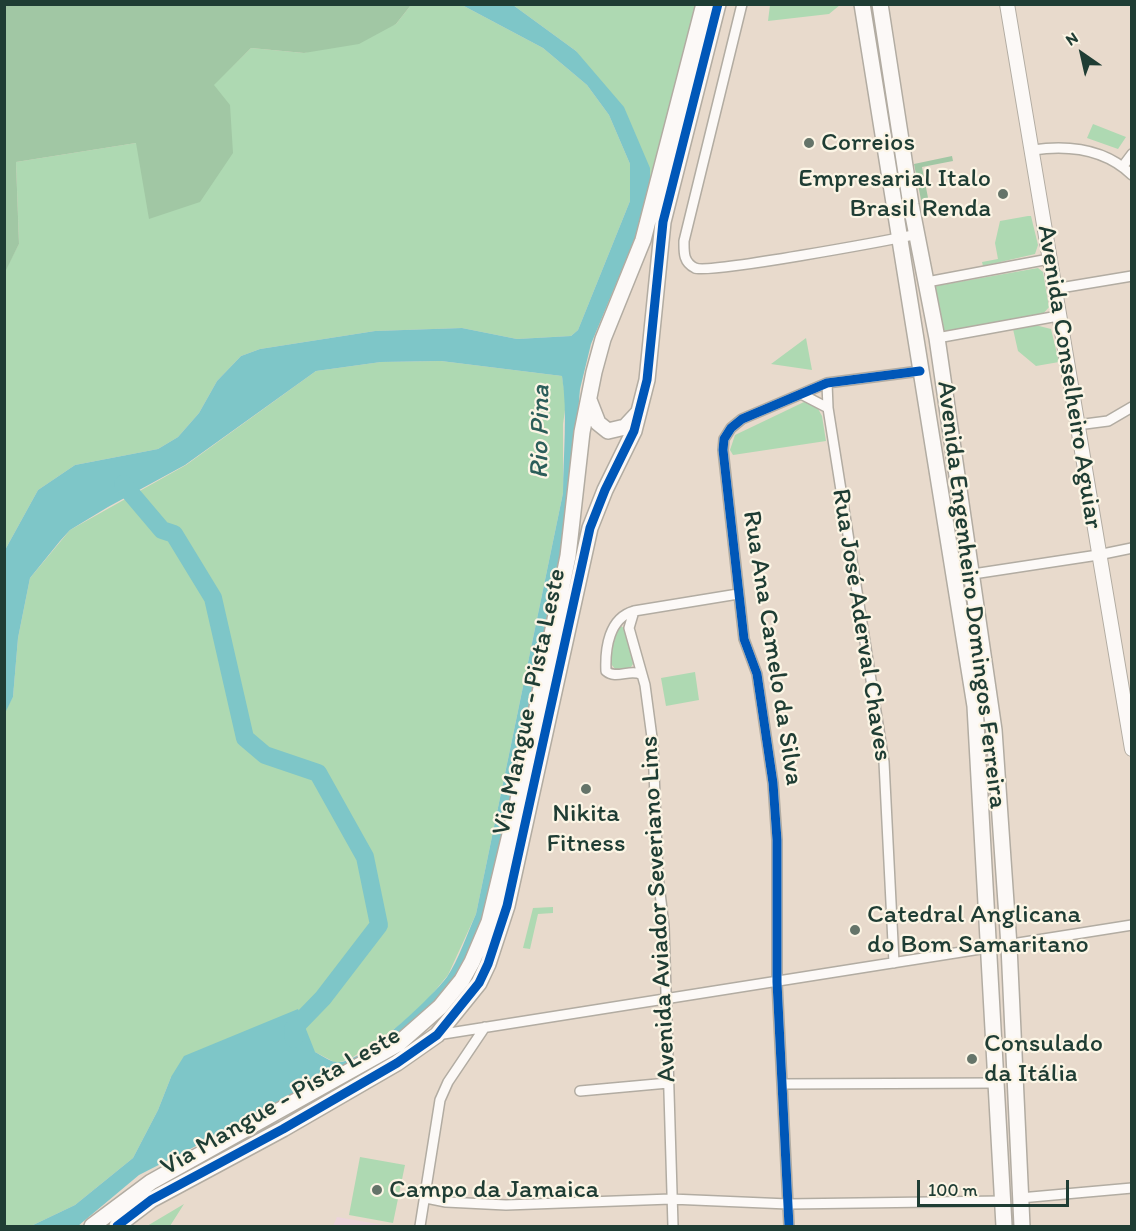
<!DOCTYPE html>
<html>
<head>
<meta charset="utf-8">
<style>
	body { margin:0 }
	#map { position:relative; width:1136px; height:1231px; overflow:hidden; background:#e8dacc; font-family:Itim,sans-serif }
	canvas { display:block }
	.frame { position:absolute; inset:0; border:6px solid #1f3d34; pointer-events:none }
	.north { position:absolute; left:1052px; top:24px; width:60px; height:60px; -webkit-text-stroke:4px #fcf5e5; paint-order:stroke; rotate:326deg; font-size:16px; font-weight:700; line-height:24px; text-align:center; color:#1f3d34 }
	.north::after { content:''; display:block; margin:auto; width:21px; height:27px; background:#1f3d34; clip-path:polygon(50% 0,100% 100%,50% 72%,0 100%) }
	.scale { position:absolute; left:917px; top:1180px; width:152px; height:27px; box-sizing:border-box; border:3px solid #1f3d34; border-top:0; padding-left:8px; font-size:18px; line-height:21px; white-space:nowrap; color:#1f3d34; -webkit-text-stroke:4px #fcf5e5; paint-order:stroke }
</style>
</head>
<body>
<div id="map">
<canvas width="1136" height="1231"></canvas>
<div class="frame"></div>
<div class="north">N</div>
<div class="scale">100 m</div>
</div>
<script>
const c = document.querySelector('canvas').getContext('2d');
c.lineJoin = 'round';
function fill(path, color) { c.fillStyle = color; c.fill(path, 'evenodd'); }
function strokePath(path, color, width, dash) { c.strokeStyle = color; c.lineWidth = width; c.lineCap = dash ? 'butt' : 'round'; c.setLineDash(dash || []); c.stroke(path); }
function label(font, color, halo, rows, align = 'center') {
  c.font = font + ' Itim,sans-serif'; c.lineWidth = 4.5; c.setLineDash([]); c.textBaseline = 'middle'; c.strokeStyle = halo; c.fillStyle = color; for (const [text, x, y, turn = 0] of rows) {
    c.save(); c.translate(x, y); c.rotate((+turn || 0) * Math.PI / 180); c.textAlign = isNaN(turn) ? turn : align; if (halo) c.strokeText(text, 0, 0); c.fillText(text, 0, 0); c.restore();
  }
}
fill(new Path2D(`
	M337 1217 389 1226H333Z`), '#ecd4da');
fill(new Path2D(`
	M411 5H462L543 48 587 85 609 115 630 164V201L578 330 571 336 517 339 462 328 375 331 260 349 241 356 217 381 199 413 178 437 158 449 75 465 38 490 5 550 4 272 19 244 16 162 136 143 213 85 251 48 304 53 396 24Z
	M513 5H698L650 191 576 51Z
	M770 5V4L840 5 829 14 768 21Z
	M1093 124 1126 137 1118 149 1087 138Z
	M1028 216H1031L1038 245 1035 254 983 266 982 262 998 259 995 243 1000 221Z
	M1038 268 1043 272 1049 307 1043 314 946 331 941 328 933 292 936 286Z
	M1035 325 1051 329 1059 362 1036 366 1018 351 1013 329Z
	M806 338 812 370 771 364Z
	M441 361 562 376 566 403 563 424V493L476 914 448 975 425 1003 397 1027 350 1059 336 1063 315 1052 171 1077 158 1110 133 1158 75 1205 31 1226H5L4 713 13 697 18 638 30 578 70 530 186 465 316 371 381 362Z
	M804 402 816 405 822 416 826 441 733 455 730 450 735 435Z
	M621 626 628 631 633 664 629 670H616L611 664 614 631Z
	M695 672 699 700 666 706 661 678Z
	M553 907V913L538 914 530 949 523 948 533 908Z
	M360 1157 405 1165 393 1223 349 1215Z
	M184 1204 170 1226H147Z`), '#aed9b2');
fill(new Path2D(`
	M5 4H411V5L396 24 359 44 304 53 251 48 214 85 230 105 233 153 200 202 149 219 136 143 16 162 19 244 5 272Z
	M952 156 953 161 922 167 930 208 923 210 914 164Z`), '#a1c7a4');
fill(new Path2D(`
	M462 5H513L576 51 624 107 650 168V191L634 241 591 344 580 389 571 499 494 888 472 952 453 982 430 1011 402 1036 353 1066 139 1175 78 1226H31L75 1205 133 1158 158 1110 171 1077 184 1056 298 1009 315 1052C321 1055 329 1061 336 1062 359 1067 433 996 447 977 459 959 467 934 476 914L563 493C563 455 568 414 562 376L441 361 381 362 316 371 185 465 108 507 70 530 60 541 30 578 18 638 13 697 5 713V550L38 490 75 465 158 449 178 437 199 413 217 381 241 356 260 349 375 331 462 328 517 339 571 336 578 330 630 201V164L609 115 587 85 543 48Z`), '#7ec6c8');
strokePath(new Path2D(`
	M123 484 162 530 174 534 213 598 245 738 265 755 318 773 365 857 379 925 323 998 293 1029 294 1039`), '#7ec6c8', 18);
const street = new Path2D(`
	M742 4 684 241C684 252 683 262 695 268 709 274 890 240 918 234
	M1033 150C1068 145 1105 149 1132 175
	M1123 166 1132 154
	M927 282 1049 259
	M1054 289 1132 276
	M937 338 1058 316
	M827 383 828 408 884 762 894 963
	M801 394 828 408
	M1077 425 1108 421 1132 407
	M973 574 1098 555 1132 548
	M634 611C609 618 605 648 606 671 616 680 631 668 642 675
	M437 1035 1132 925
	M783 1084 997 1083
	M580 1091 668 1083
	M426 1198 446 1202 506 1205 671 1199 788 1204 1003 1201
	M1020 1198 1132 1188
	M420 1226 440 1100 448 1082 485 1027
	M673 1226 664 926 658 876 653 745 645 685 629 628 634 611 738 594
	M789 1226 777 982V840L773 783 757 674 744 639 723 450 724 439 731 428 742 419 827 383 920 371`);
const secondary = new Path2D(`
	M1007 4 1132 749`);
const primary = new Path2D(`
	M862 4 975 706 1004 1226
	M880 4 911 205 937 338 994 730 1009 946 1022 1226
	M589 400 598 423 608 431 625 427 638 413
	M92 1226 151 1182 398 1044 440 1007 462 980 472 962 489 922 517 805 568 556 582 432 594 372 603 339 643 240 704 4
	M117 1226 151 1200 283 1129 397 1063 437 1035 479 983 488 964 507 906 590 528 605 490 634 431 647 380 663 222 718 4`);
strokePath(street, '#b2aca2', 12);
strokePath(secondary, '#b2aca2', 16);
strokePath(primary, '#b2aca2', 18);
strokePath(street, '#fcf9f7', 9);
strokePath(secondary, '#fcf9f7', 14);
strokePath(primary, '#fcf9f7', 15);
strokePath(new Path2D(`
	M117 1226 151 1200 283 1129 397 1063 437 1035 479 983 488 964 507 906 590 528 605 490 634 431 647 380 663 222 718 4
	M789 1226 777 982V840L773 783 757 674 744 639 723 450 724 439 731 428 742 419 827 383 920 371`), '#0057b8', 9);
for (const [x, y, r, color] of [
	[809,143,6,"#657469"],
	[1003,194,6,"#657469"],
	[586,789,6,"#657469"],
	[855,930,6,"#657469"],
	[972,1059,6,"#657469"],
	[377,1190,6,"#657469"]
]) { const dot = new Path2D(); dot.arc(x, y, r, 0, 2 * Math.PI); c.fillStyle = color; c.fill(dot); strokePath(dot, '#fcf5e5', 2); }
label('26px', '#1f3d34', '#fcf5e5', [
	["Correios",821,143],
	["Empresarial Italo",991,179,"right"],
	["Brasil Renda",991,209,"right"],
	["Nikita",586,814,"center"],
	["Fitness",586,844,"center"],
	["Catedral Anglicana",867,915],
	["do Bom Samaritano",867,945],
	["Consulado",984,1044],
	["da Itália",984,1074],
	["Campo da Jamaica",389,1190]
], 'left');
label('26px', '#1f3d34', '#fcf5e5', [
	["Avenida Conselheiro Aguiar",1069,377,81],
	["Avenida Engenheiro Domingos Ferreira",971,595,83],
	["Rua José Aderval Chaves",861,625,81],
	["Rua Ana Camelo da Silva",772,648,81],
	["Via Mangue - Pista Leste",530,702,-78],
	["Avenida Aviador Severiano Lins",659,909,-93],
	["Via Mangue - Pista Leste",281,1102,-30]
]);
label('italic 27px', '#2b5d59', '#fcf5e5', [
	["Rio Pina",541,432,-89]
]);
</script>
</body>
</html>
